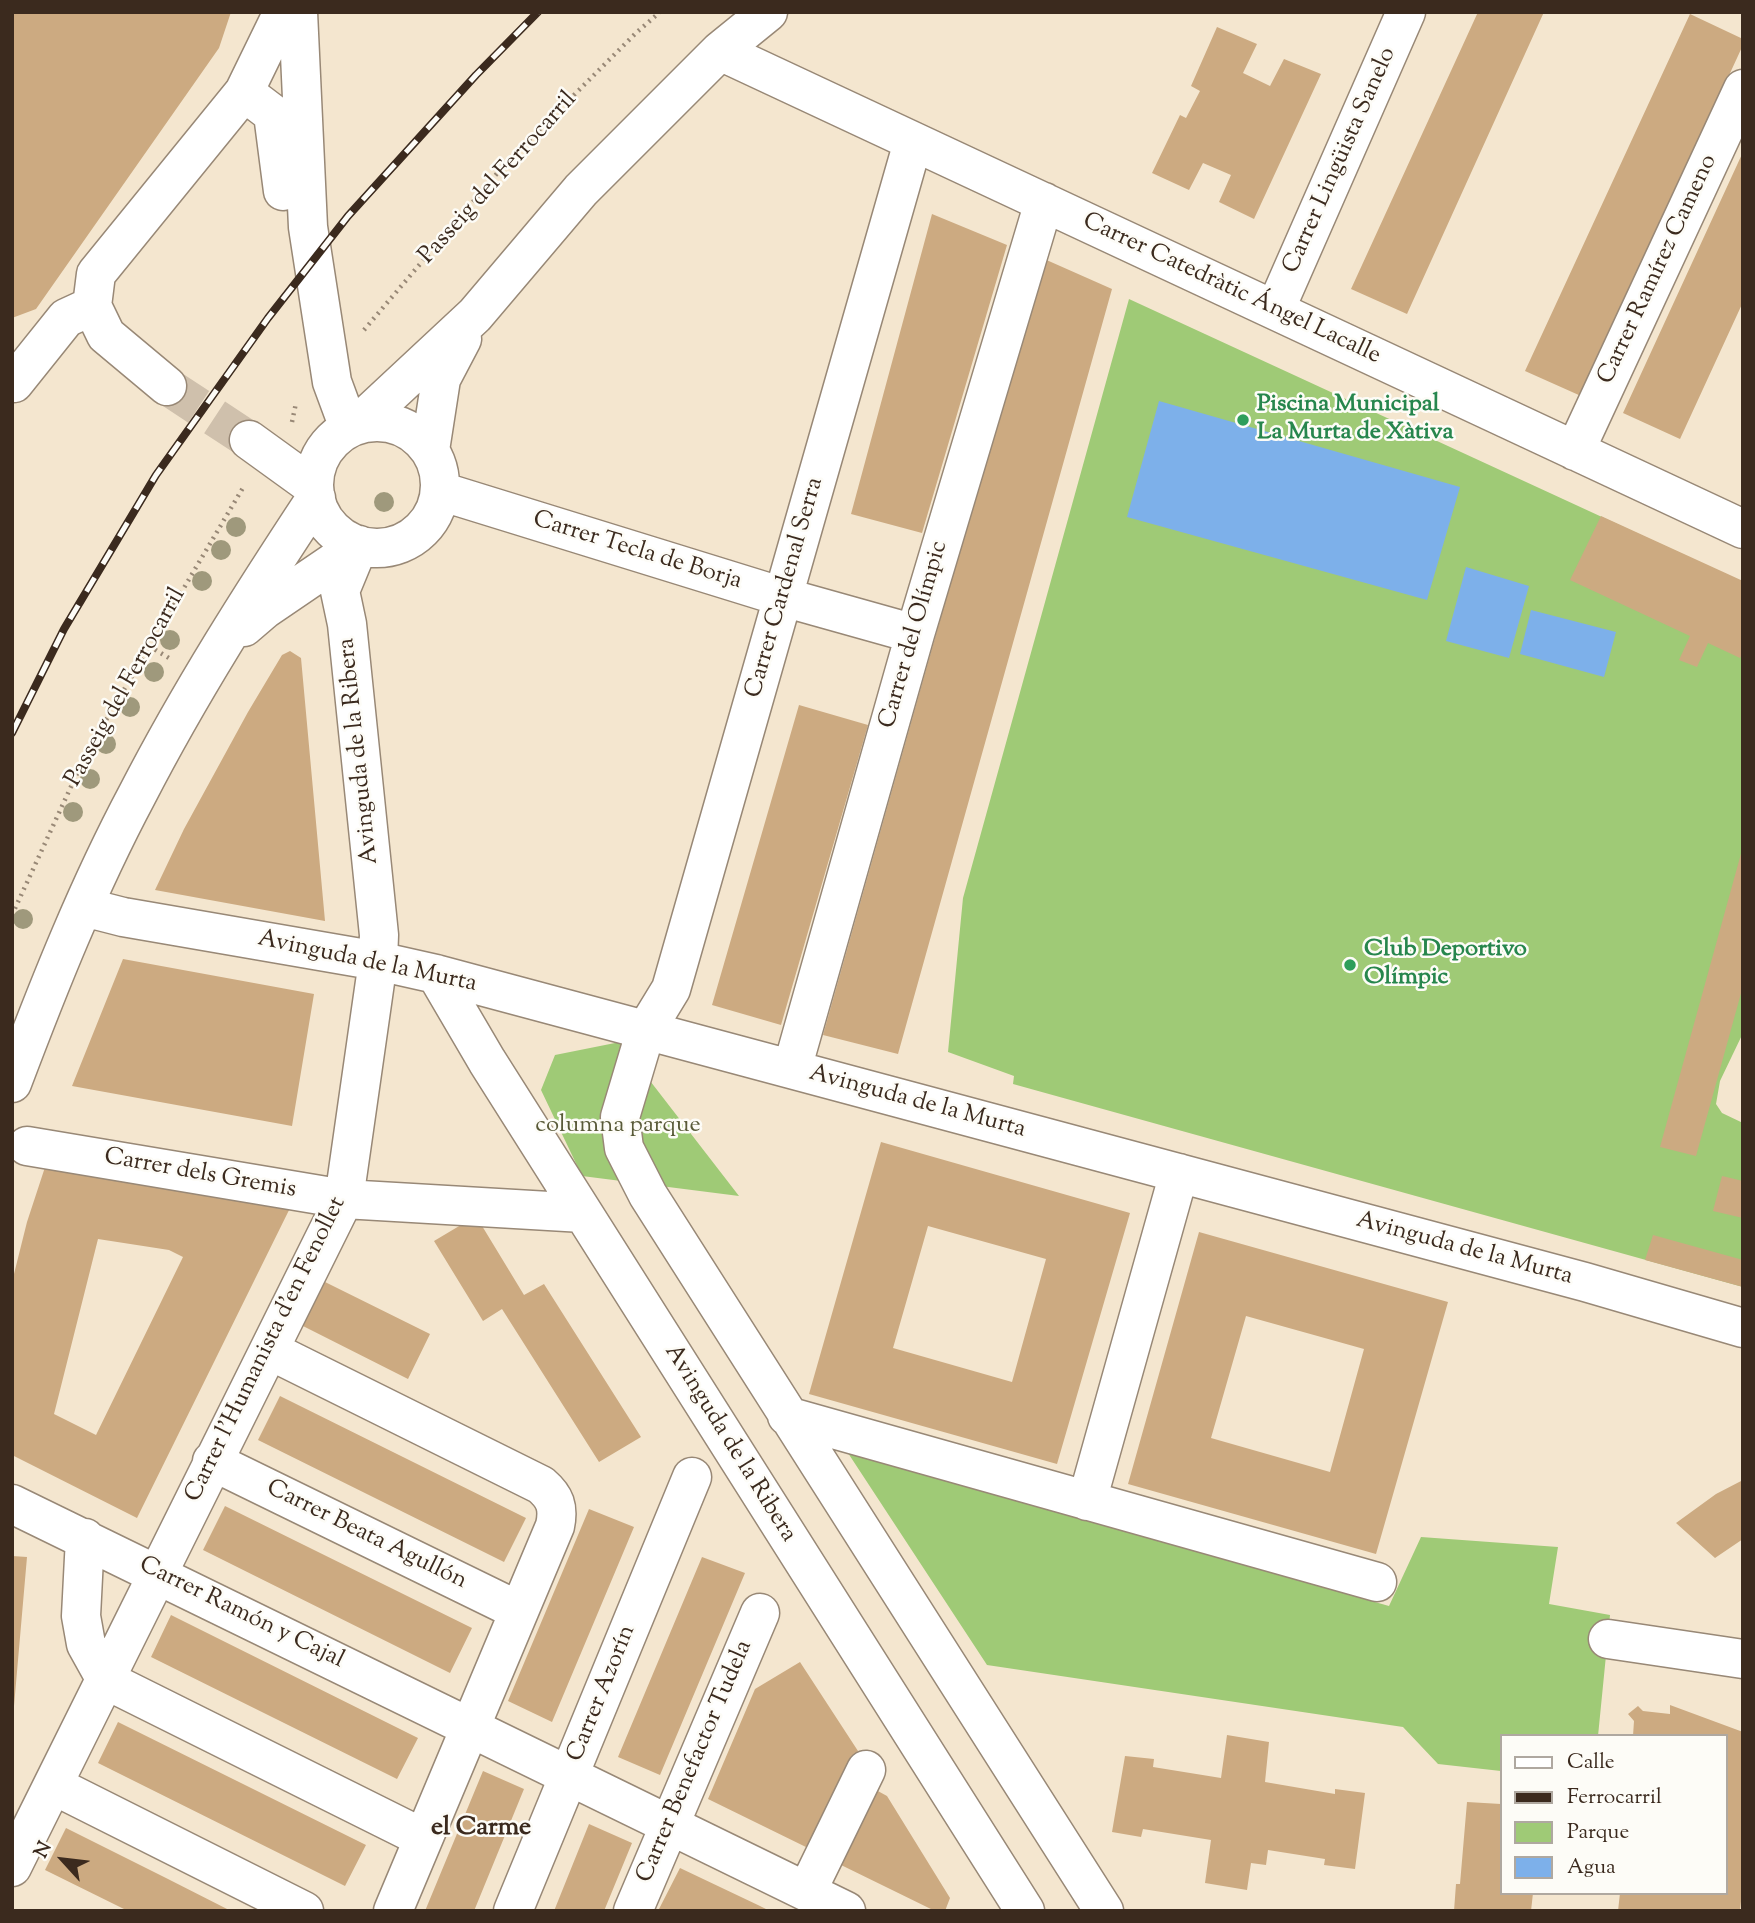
<!DOCTYPE html>
<html>
<head>
<meta charset="utf-8">
<style>
	body { margin:0 }
	#map { position:relative; width:1755px; height:1923px; overflow:hidden; background:#f4e6cf; font-family:"Sorts Mill Goudy",serif }
	canvas { display:block }
	.frame { position:absolute; inset:0; border:14px solid #3b2a1e; pointer-events:none }
	.legend { position:absolute; left:1500px; top:1734px; width:228px; height:161px; box-sizing:border-box; background:#fdfcf7; border:2px solid #afa8a0; margin:0; padding:9px 12px; list-style:none; font-size:21px; color:#3b2a1e }
	.legend li { display:flex; align-items:center; gap:14px; height:35px }
	.legend b { width:35px; border:2px solid #afa8a0 }
	.north { position:absolute; left:28px; top:1825px; width:70px; height:70px; -webkit-text-stroke:5px #fdfcf7; paint-order:stroke; rotate:297deg; font-size:19px; font-weight:700; line-height:28px; text-align:center; color:#3b2a1e }
	.north::after { content:''; display:block; margin:auto; width:24px; height:32px; background:#3b2a1e; clip-path:polygon(50% 0,100% 100%,50% 72%,0 100%) }
</style>
</head>
<body>
<div id="map">
<canvas width="1755" height="1923"></canvas>
<div class="frame"></div>
<ul class="legend">
<li><b style="height:9px;background:#fff"></b>Calle</li>
<li><b style="height:9px;background:#3b2a1e"></b>Ferrocarril</li>
<li><b style="height:19px;background:#9fca76"></b>Parque</li>
<li><b style="height:19px;background:#7db0ea"></b>Agua</li>
</ul>
<div class="north">N</div>
</div>
<script>
const c = document.querySelector('canvas').getContext('2d');
c.lineJoin = 'round';
function fill(path, color) { c.fillStyle = color; c.fill(path, 'evenodd'); }
function strokePath(path, color, width, dash) { c.strokeStyle = color; c.lineWidth = width; c.lineCap = dash ? 'butt' : 'round'; c.setLineDash(dash || []); c.stroke(path); }
function label(font, color, halo, rows, align = 'center') {
  c.font = font + ' "Sorts Mill Goudy",serif'; c.lineWidth = 5; c.setLineDash([]); c.textBaseline = 'middle'; c.strokeStyle = halo; c.fillStyle = color; for (const [text, x, y, turn = 0] of rows) {
    c.save(); c.translate(x, y); c.rotate((+turn || 0) * Math.PI / 180); c.textAlign = isNaN(turn) ? turn : align; if (halo) c.strokeText(text, 0, 0); c.fillText(text, 0, 0); c.restore();
  }
}
fill(new Path2D(`
	M1129 299 1743 582V1033L1720 1081 1716 1104 1722 1113 1743 1123V1287L1013 1084 1014 1076 948 1052 963 898Z
	M620 1042 739 1196 582 1176 541 1090 555 1055Z
	M848 1453 1389 1606 1421 1537 1558 1547 1549 1604 1610 1615 1598 1736H1501V1771L1438 1764 1403 1727 987 1665Z`), '#9fca76');
fill(new Path2D(`
	M1159 401 1460 487 1427 600 1127 517Z
	M1466 567 1529 586 1509 658 1446 641Z
	M1531 610 1616 632 1604 677 1520 654Z`), '#7db0ea');
fill(new Path2D(`
	M12 12H231L219 48 36 309 12 318Z
	M1478 12H1544L1407 314 1351 289Z
	M1690 14 1743 39V45L1581 396 1525 371Z
	M1217 27 1257 44 1243 73 1270 86 1284 59 1321 74 1254 219 1219 202 1231 175 1203 163 1189 190 1152 173 1180 115 1186 118 1200 91 1191 86Z
	M1743 152V302L1680 439 1623 413Z
	M932 214 1007 245 922 533 851 514Z
	M1042 258 1112 289 898 1054 823 1035Z
	M1601 516 1743 581V652L1740 658 1708 643 1697 667 1679 660 1690 636 1570 580Z
	M290 651 301 658 325 921 155 890 184 829 248 712 282 655Z
	M799 705 868 725 781 1025 712 1005Z
	M1742 850 1743 986 1696 1156 1660 1147Z
	M123 959 314 994 292 1126 72 1086Z
	M881 1142 1130 1213 1057 1464 809 1394ZM928 1226 1046 1259 1012 1382 893 1348Z
	M49 1155 294 1200 137 1518 12 1455V1282L27 1222ZM98 1239 169 1250 183 1257 96 1435 54 1414Z
	M1722 1176 1743 1181V1218L1713 1211Z
	M476 1216 524 1295 544 1284 641 1437 599 1462 502 1309 483 1321 434 1241Z
	M1199 1232 1448 1302 1376 1554 1128 1484ZM1246 1316 1364 1349 1330 1472 1211 1438Z
	M1653 1235 1743 1260V1287L1645 1260Z
	M323 1281 430 1334 408 1379 301 1325Z
	M280 1396 526 1518 504 1562 258 1440Z
	M1743 1480V1539L1715 1558 1676 1523 1716 1494Z
	M225 1506 472 1628 450 1673 203 1550Z
	M589 1509 634 1527 552 1722 508 1701Z
	M12 1556 27 1557 14 1706H12Z
	M702 1557 745 1573 660 1775 618 1757Z
	M171 1615 418 1738 397 1779 151 1657Z
	M800 1662 858 1751 810 1849 708 1799 755 1689Z
	M1670 1705 1743 1732V1882L1740 1911H1618L1620 1893H1725V1736H1633L1634 1721 1628 1714 1638 1706 1643 1711 1670 1714Z
	M118 1722 366 1845 345 1886 98 1763Z
	M1227 1735 1269 1742 1265 1782 1335 1794V1789L1365 1793 1355 1869 1324 1865 1325 1859 1268 1850 1266 1865 1251 1863 1247 1890 1205 1883 1211 1840 1143 1829 1141 1837 1112 1832 1125 1756 1154 1759 1153 1767 1221 1778Z
	M483 1771 524 1789 474 1911H425Z
	M876 1790 887 1796 950 1898 945 1911H935L839 1864Z
	M1467 1802 1501 1804V1893H1533L1531 1911H1454L1456 1884H1460Z
	M589 1824 632 1843 604 1911H554Z
	M66 1828 166 1878 231 1911H128L45 1870Z
	M680 1868 760 1906 770 1911 659 1909Z`), '#ccaa81');
strokePath(new Path2D(`
	M167 386 249 440`), '#cfc0ac', 38, [38, 19]);
const minor = new Path2D(`
	M298 12 308 227 332 382 349 428
	M720 51 1743 529
	M244 92 273 114 283 191
	M913 142 671 989 646 1030 620 1117 624 1148 648 1195 1104 1911
	M1275 310 1406 12
	M14 383 66 318 92 306
	M167 386 106 335 92 306 96 274 244 92 283 12
	M314 485a63 63 0 1 1 126 0a63 63 0 1 1-126 0Z
	M357 425 475 315 581 190 720 51 768 12
	M249 440 314 487
	M430 450 441 379 462 339
	M1575 451 1743 89
	M440 491 783 597 915 634
	M244 627 265 609 359 545
	M84 907 123 917 378 961 436 974 1585 1282 1743 1328
	M436 974 487 1061 1025 1911
	M792 1069 915 634 1044 202
	M12 1083C49 985 88 887 137 795 190 692 252 595 316 498
	M27 1146 344 1199 583 1213
	M269 1350 541 1485C555 1497 559 1507 555 1526L393 1911
	M787 1416 1377 1582
	M212 1461 519 1611
	M1087 1501 1179 1173
	M12 1504 846 1911
	M85 1538 81 1616 86 1644 106 1680
	M1608 1639 1743 1659
	M106 1680 423 1838
	M53 1785 304 1911
	M12 1867 344 1199 378 961 379 935 347 624 340 591 359 545
	M807 1891 866 1770
	M513 1911 692 1477
	M633 1911 760 1613`);
strokePath(minor, '#988876', 41);
strokePath(new Path2D(`
	M364 330 505 164 636 33 660 12
	M292 422 296 403
	M149 646 169 658
	M12 915 86 754 244 486`), '#988876', 4.5, [2, 5]);
strokePath(minor, '#fff', 38);
const rail = new Path2D(`
	M12 733 64 629 156 475 268 318 348 216 476 75 538 12`);
strokePath(rail, '#3b2a1e', 8);
strokePath(rail, '#fdfcf7', 5, [16]);
c.fillStyle = '#9f997c';
for (const [x, y] of [
	[384,502],
	[236,527],
	[221,550],
	[202,581],
	[170,640],
	[154,672],
	[130,707],
	[106,744],
	[90,779],
	[73,812],
	[23,919]
]) { c.beginPath(); c.arc(x, y, 10, 0, 2 * Math.PI); c.fill(); }
for (const [x, y, r, color] of [
	[1243,420,7,"#2e9e5b"],
	[1350,965,7,"#2e9e5b"]
]) { const dot = new Path2D(); dot.arc(x, y, r, 0, 2 * Math.PI); c.fillStyle = color; c.fill(dot); strokePath(dot, '#fdfcf7', 2.5); }
label('24px', '#3b2a1e', '#fdfcf7', [
	["Carrer Lingüista Sanelo",1341,161,-66],
	["Passeig del Ferrocarril",499,179,-48],
	["Carrer Ramírez Cameno",1659,270,-65],
	["Carrer Catedràtic Ángel Lacalle",1231,290,25],
	["Carrer Tecla de Borja",637,552,17],
	["Carrer Cardenal Serra",786,588,-74],
	["Carrer del Olímpic",915,635,-74],
	["Passeig del Ferrocarril",127,688,-61],
	["Avinguda de la Ribera",360,751,-96],
	["Avinguda de la Murta",367,963,12],
	["Avinguda de la Murta",917,1103,15],
	["Carrer dels Gremis",200,1175,10],
	["Avinguda de la Murta",1464,1250,15],
	["Carrer l'Humanista d'en Fenollet",267,1350,-64],
	["Avinguda de la Ribera",729,1444,58],
	["Carrer Beata Agullón",366,1536,26],
	["Carrer Ramón y Cajal",241,1614,26],
	["Carrer Azorín",603,1694,-68],
	["Carrer Benefactor Tudela",696,1762,-67]
]);
label('bold 24px', '#27864d', '#fdfcf7', [
	["Piscina Municipal",1257,406],
	["La Murta de Xàtiva",1257,434],
	["Club Deportivo",1364,951],
	["Olímpic",1364,979]
], 'left');
label('24px', '#595a38', '#fdfcf7', [
	["columna parque",618,1127]
]);
label('bold 26px', '#3b2a1e', '#fdfcf7', [
	["el Carme",481,1830]
]);
</script>
</body>
</html>
